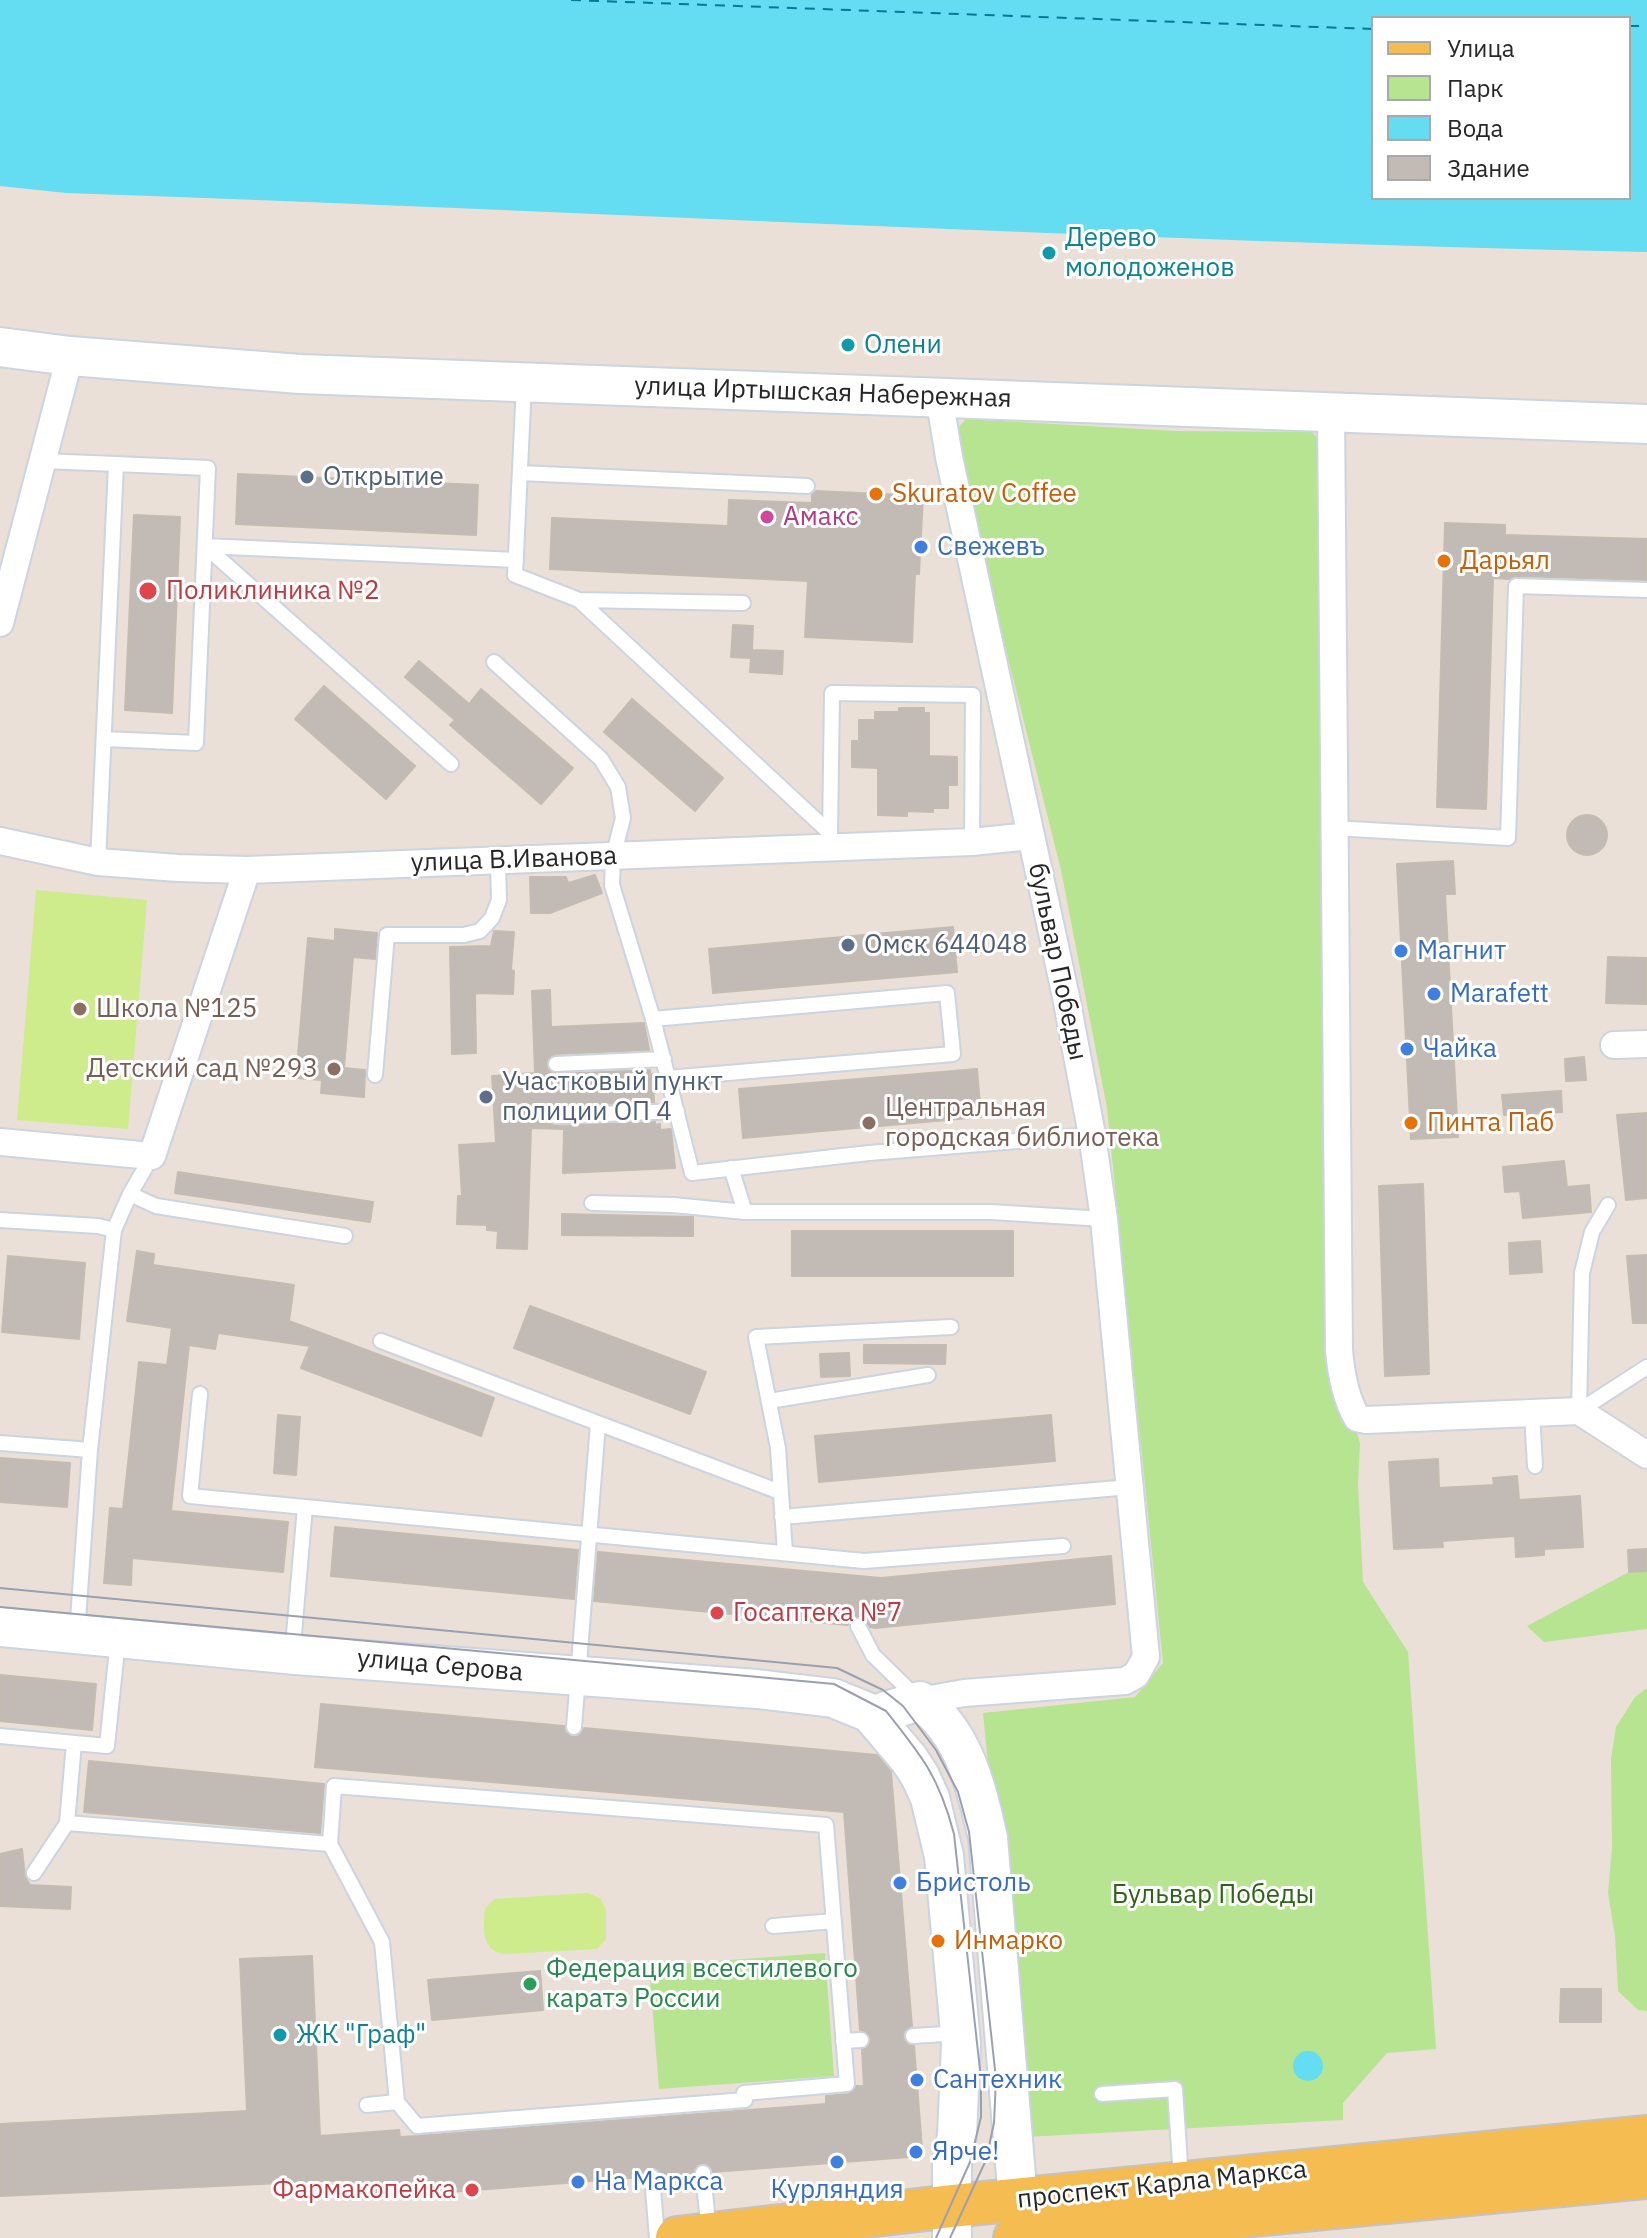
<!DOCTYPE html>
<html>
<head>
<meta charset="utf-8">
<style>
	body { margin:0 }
	#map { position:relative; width:1647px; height:2238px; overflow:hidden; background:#eae0d7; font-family:"IBM Plex Sans",sans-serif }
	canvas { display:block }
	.legend { position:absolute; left:1371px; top:16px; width:260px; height:184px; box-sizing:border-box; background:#fff; border:2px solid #a9a9a9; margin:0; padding:10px 14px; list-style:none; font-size:24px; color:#272727 }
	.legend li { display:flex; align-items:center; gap:16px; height:40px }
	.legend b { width:40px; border:2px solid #a9a9a9 }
</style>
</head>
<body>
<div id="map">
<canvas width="1647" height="2238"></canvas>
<ul class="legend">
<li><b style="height:10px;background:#f5bc52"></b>Улица</li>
<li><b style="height:22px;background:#b6e490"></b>Парк</li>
<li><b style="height:22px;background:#64dcf2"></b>Вода</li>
<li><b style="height:22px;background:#c2bab4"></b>Здание</li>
</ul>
</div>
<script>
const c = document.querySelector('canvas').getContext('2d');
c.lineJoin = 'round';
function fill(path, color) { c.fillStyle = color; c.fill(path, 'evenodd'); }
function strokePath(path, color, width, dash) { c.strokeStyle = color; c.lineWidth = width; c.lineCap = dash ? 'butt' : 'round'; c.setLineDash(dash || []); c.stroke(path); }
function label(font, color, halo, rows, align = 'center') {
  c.font = font + ' "IBM Plex Sans",sans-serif'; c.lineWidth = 6; c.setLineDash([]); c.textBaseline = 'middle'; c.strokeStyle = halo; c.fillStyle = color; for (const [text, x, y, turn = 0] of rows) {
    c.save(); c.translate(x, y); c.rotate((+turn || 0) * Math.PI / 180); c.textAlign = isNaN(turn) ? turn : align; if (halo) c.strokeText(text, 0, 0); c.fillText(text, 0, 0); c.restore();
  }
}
fill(new Path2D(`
	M966 419 1176 431 1312 432 1323 445 1331 1343 1360 1443 1358 1483 1363 1582 1408 1652 1436 2049 1387 2053 1343 2103V2120L1025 2137 983 1713 1135 1697 1163 1663 1107 1108 1061 870 952 434Z
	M1647 1571V1629L1544 1642 1527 1626 1629 1572Z
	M1647 1688V2011L1638 2010 1618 1991 1615 1936 1608 1893 1612 1848 1611 1759 1616 1727 1635 1697Z
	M825 1953 834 2076 659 2089 649 1966Z`), '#b6e490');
fill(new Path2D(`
	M36 890 147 900 128 1129 17 1120Z
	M588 1893 600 1898 606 1910V1939L597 1949 504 1954C481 1951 483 1927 485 1909L494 1899Z`), '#ceec8b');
fill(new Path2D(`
	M0 0H1647V252C1120 241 593 211 66 193L0 186ZM1629 18V198H1373V18Z
	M1293 2066a15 15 0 1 1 30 0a15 15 0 1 1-30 0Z`), '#64dcf2');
strokePath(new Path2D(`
	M571 0 1373 29
	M1629 26H1647`), '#087799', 2, [10, 8]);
const building = new Path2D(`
	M238 474 478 485 476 535 236 524Z
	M816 491 923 496 919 574H915L912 642 805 637 808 581 550 569 552 518 728 526 729 500 812 503V495Z
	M134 515 180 517 172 713 125 710Z
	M1445 523 1505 525V535L1647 539V580L1516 576 1509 579 1493 578 1486 809 1437 807Z
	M733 625 753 626 752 650 783 651 782 674 750 672 751 658 731 657Z
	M419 661 469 704 481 689 573 768 541 804 450 725 455 720 405 677Z
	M324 686 415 766 386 799 295 719Z
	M632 699 723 778 695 811 604 732Z
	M899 708H924V713H929V756L957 757V785H948V808H933V812L907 811V816L878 815V768L852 767V741H859V720H875V712H899Z
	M1567 835a20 20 0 1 1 40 0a20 20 0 1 1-40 0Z
	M1453 861 1455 894H1445L1458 1137 1411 1139 1397 864Z
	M595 875 602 893 550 913H531L530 877H566L568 883Z
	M953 927 957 972 713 993 709 949Z
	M335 929 377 933 375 959 353 957 344 1068 365 1070 364 1097 321 1093 322 1080 296 1078 308 938 335 941Z
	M494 931 514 932 511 970 514 971 513 994 475 993 476 1053 452 1054 450 947 491 946Z
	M1608 957 1647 958V1004L1606 1003Z
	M550 990 551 1027 644 1023 649 1050 555 1054 547 1060 548 1070 556 1074 650 1070V1074H653L654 1102 555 1106 547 1112 548 1122 556 1126 655 1122V1125L660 1124V1130L671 1129 675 1168 563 1173 564 1129 531 1128 527 1249 497 1248 498 1231 487 1230V1225L457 1224 458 1196H462L459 1145 496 1143 492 1076 535 1073 532 991Z
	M1584 1057 1586 1080 1566 1081 1565 1059Z
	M977 1069 981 1117 743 1138 739 1089Z
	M1561 1091 1562 1112 1504 1115 1502 1095Z
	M1647 1113V1198L1626 1200 1617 1115Z
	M1564 1161 1567 1187 1589 1185 1591 1212 1523 1218 1520 1191 1505 1192 1503 1167Z
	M178 1172 373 1202 370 1222 175 1193Z
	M1423 1184 1429 1374 1385 1376 1379 1186Z
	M562 1214 693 1217V1236L562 1235Z
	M792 1231H1013V1276H792Z
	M1540 1241 1542 1272 1510 1274 1509 1243Z
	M137 1251 154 1254 153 1265 294 1285 289 1321 494 1398 481 1436 301 1368 310 1346 218 1333 215 1349 189 1345 171 1511 288 1522 283 1572 132 1558 131 1585 104 1583 110 1508 123 1509 139 1362 167 1365 172 1328 127 1321Z
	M1647 1255V1323H1633L1627 1256Z
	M8 1256 85 1263 79 1339 2 1332Z
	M530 1306 706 1372 690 1414 514 1348Z
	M864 1345H946L945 1364 864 1363Z
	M849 1353 850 1376 821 1377 820 1354Z
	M278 1415 300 1417 296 1475 274 1473Z
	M1051 1415 1055 1461 819 1482 815 1436Z
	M0 1458 70 1463 67 1507 0 1502Z
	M1438 1459 1439 1488 1494 1485 1493 1478 1517 1476 1519 1500 1580 1496 1583 1547 1544 1549V1555L1516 1557 1515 1536 1442 1541 1443 1547 1394 1549 1389 1462Z
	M335 1527 578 1550 574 1599 331 1576Z
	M1647 1549V1571L1629 1572 1628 1550Z
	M598 1552 881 1578 1111 1556 1115 1604 875 1628 870 1627 864 1618 859 1616 853 1618 848 1625 594 1601Z
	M0 1675 96 1684 92 1730 0 1721Z
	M321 1704 564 1726 565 1732 572 1737 579 1736 584 1728 877 1755 891 1772 912 2026 904 2031 903 2037 908 2045 914 2046 922 2148 909 2157 713 2172 711 2167 703 2163 697 2165 693 2173 662 2176 660 2171 652 2167 646 2169 642 2177 348 2200 347 2180 0 2196V2124L247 2111 240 1959 312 1956 320 2136 399 2130 400 2137 418 2136 826 2104V2096L849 2094 856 2086H864L862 2050 869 2045 871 2039 866 2032 860 2030 844 1812 315 1767Z
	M89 1761 324 1784 320 1833 84 1812Z
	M22 1849 25 1877 30 1885 71 1887 70 1909 0 1906V1854Z
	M540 1971 543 2010 432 2020 428 1980Z
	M1561 1989H1601V2022H1560Z`);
fill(building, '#c2bab4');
strokePath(building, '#c5bcb1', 2);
const lane = new Path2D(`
	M524 384 515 575 579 600 830 833
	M43 461 116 464 98 862
	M520 473 807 486
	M205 546 451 764
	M205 546 516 560
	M579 600 743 603
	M494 662 601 759 618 787 623 818 613 857 612 885 653 1019 692 1173 869 1153 1092 1135
	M104 739 196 743 208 468 116 464
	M1333 828 1508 838 1516 586 1647 590
	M830 836 832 693 973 695 972 842
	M653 1019 947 993 953 1054 668 1078
	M556 1064 664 1059
	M375 1075 387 935H464L480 931 492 918 499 900 498 861
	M556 1116 677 1111
	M731 1168 745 1212
	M130 1194 156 1206 345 1236
	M592 1203 673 1205 745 1212H991L1104 1219
	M0 1220 98 1226 114 1230
	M381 1341 780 1492
	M200 1394 190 1496 305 1507 294 1634 296 1654
	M769 1401 928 1375
	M1579 1411 1582 1273 1592 1232 1608 1205
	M1579 1411 1647 1367
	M1532 1413 1535 1466
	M0 1443 90 1450 77 1634
	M90 1450 114 1230 130 1194 152 1156
	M305 1507 864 1561 1063 1546
	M782 1517 1130 1487
	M785 1553 778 1448 756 1337 951 1327
	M858 1626 873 1655 918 1699
	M574 1727 598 1424
	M0 1736 107 1746 118 1639
	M67 1823 330 1844
	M34 1873 67 1823 74 1743
	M773 1926 834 1921
	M913 2036 960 2033
	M843 2041 861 2040
	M1102 2094 1175 2089 1181 2179
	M367 2105 397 2102 382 1942 330 1844 334 1786 826 1825 847 2084 744 2093 745 2100 417 2126 397 2102
	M703 2173 709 2232
	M652 2177 657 2238`);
const street = new Path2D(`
	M1331 411 1339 1350C1341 1374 1345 1397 1357 1418L1366 1420 1579 1411 1647 1455
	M0 623 70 356
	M0 841 98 862 178 868 247 870 972 842 1030 836
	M1614 1045 1647 1044
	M0 1142 152 1156 247 870
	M920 1701 964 1693 1125 1681 1136 1675 1146 1657 1104 1219 1092 1135 1066 997 949 457 939 396`);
const secondary = new Path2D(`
	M0 347 70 356 300 374 1647 424
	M0 1627 296 1655 757 1689 833 1698 870 1713 909 1759 920 1776 930 1798 944 1856 961 2044 957 2135 952 2163V2238
	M876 1718 886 1711 920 1701C964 1731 977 1789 988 1838L1018 2200`);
const primary = new Path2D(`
	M677 2238 952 2206 1647 2137
	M1015 2238 1647 2177`);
strokePath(lane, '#ccd3e1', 18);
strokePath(street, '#ccd3e1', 30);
strokePath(secondary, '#ccd3e1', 42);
strokePath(primary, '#c3c3c3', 46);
strokePath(lane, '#fff', 14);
strokePath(street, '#fff', 26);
strokePath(secondary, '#fff', 38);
strokePath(primary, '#f5bc52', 42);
strokePath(new Path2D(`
	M0 1588 837 1668 883 1690 903 1706 936 1750 958 1792 969 1832 996 2079 994 2123 986 2160 950 2238
	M0 1607 834 1684 886 1711C922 1756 939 1777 954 1834L981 2079V2117L970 2162 936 2238`), '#9aa0b2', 2);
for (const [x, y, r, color] of [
	[1049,253,8,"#0f9aa8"],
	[848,345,8,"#0f9aa8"],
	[307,477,8,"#5c6f8a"],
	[876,494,8,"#e8710a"],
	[767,517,8,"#d1479c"],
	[921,547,8,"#3f7fe0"],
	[1444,561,8,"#e8710a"],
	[148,591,10,"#e0444e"],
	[848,945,8,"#5c6f8a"],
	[1401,951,8,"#3f7fe0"],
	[1434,994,8,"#3f7fe0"],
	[80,1009,8,"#8d6e63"],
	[1407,1049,8,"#3f7fe0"],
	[334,1069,8,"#8d6e63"],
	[486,1097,8,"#5c6f8a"],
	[869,1123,8,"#8d6e63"],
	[1411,1123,8,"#e8710a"],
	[717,1613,8,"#e0444e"],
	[900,1883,8,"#3f7fe0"],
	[938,1941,8,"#e8710a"],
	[530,1984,8,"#2e9e5b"],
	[280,2035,8,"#0f9aa8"],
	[917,2080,8,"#3f7fe0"],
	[916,2152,8,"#3f7fe0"],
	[837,2162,8,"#3f7fe0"],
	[578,2182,8,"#3f7fe0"],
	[472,2190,8,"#e0444e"]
]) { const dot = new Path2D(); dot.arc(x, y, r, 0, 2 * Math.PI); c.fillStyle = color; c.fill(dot); strokePath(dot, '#fff', 3); }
label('26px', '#0d838f', '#fff', [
	["Дерево",1065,238],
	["молодоженов",1065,268],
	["Олени",864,345],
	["ЖК \"Граф\"",296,2035]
], 'left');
label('26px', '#272727', '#fff', [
	["улица Иртышская Набережная",823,393,2],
	["улица В.Иванова",514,860,-2],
	["бульвар Победы",1057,962,78],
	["улица Серова",440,1666,5],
	["проспект Карла Маркса",1162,2185,-6]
]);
label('26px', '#4e5e75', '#fff', [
	["Открытие",323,477],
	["Омск 644048",864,945],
	["Участковый пункт",502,1082],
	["полиции ОП 4",502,1112]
], 'left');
label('26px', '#c56008', '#fff', [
	["Skuratov Coffee",892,494],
	["Дарьял",1460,561],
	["Пинта Паб",1427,1123],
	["Инмарко",954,1941]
], 'left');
label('26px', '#b23c85', '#fff', [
	["Амакс",783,517]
], 'left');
label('26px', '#366cbe', '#fff', [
	["Свежевъ",937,547],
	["Магнит",1417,951],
	["Marafett",1450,994],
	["Чайка",1423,1049],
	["Бристоль",916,1883],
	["Сантехник",933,2080],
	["Ярче!",932,2152],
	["На Маркса",594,2182],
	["Курляндия",837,2190,"center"]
], 'left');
label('26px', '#be3a42', '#fff', [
	["Поликлиника №2",166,591],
	["Госаптека №7",733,1613],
	["Фармакопейка",456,2190,"right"]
], 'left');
label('26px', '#785e54', '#fff', [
	["Школа №125",96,1009],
	["Детский сад №293",318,1069,"right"],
	["Центральная",885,1108],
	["городская библиотека",885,1138]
], 'left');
label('26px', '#2f6416', '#fff', [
	["Бульвар Победы",1213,1895]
]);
label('26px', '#27864d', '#fff', [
	["Федерация всестилевого",546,1969],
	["каратэ России",546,1999]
], 'left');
</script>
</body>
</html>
